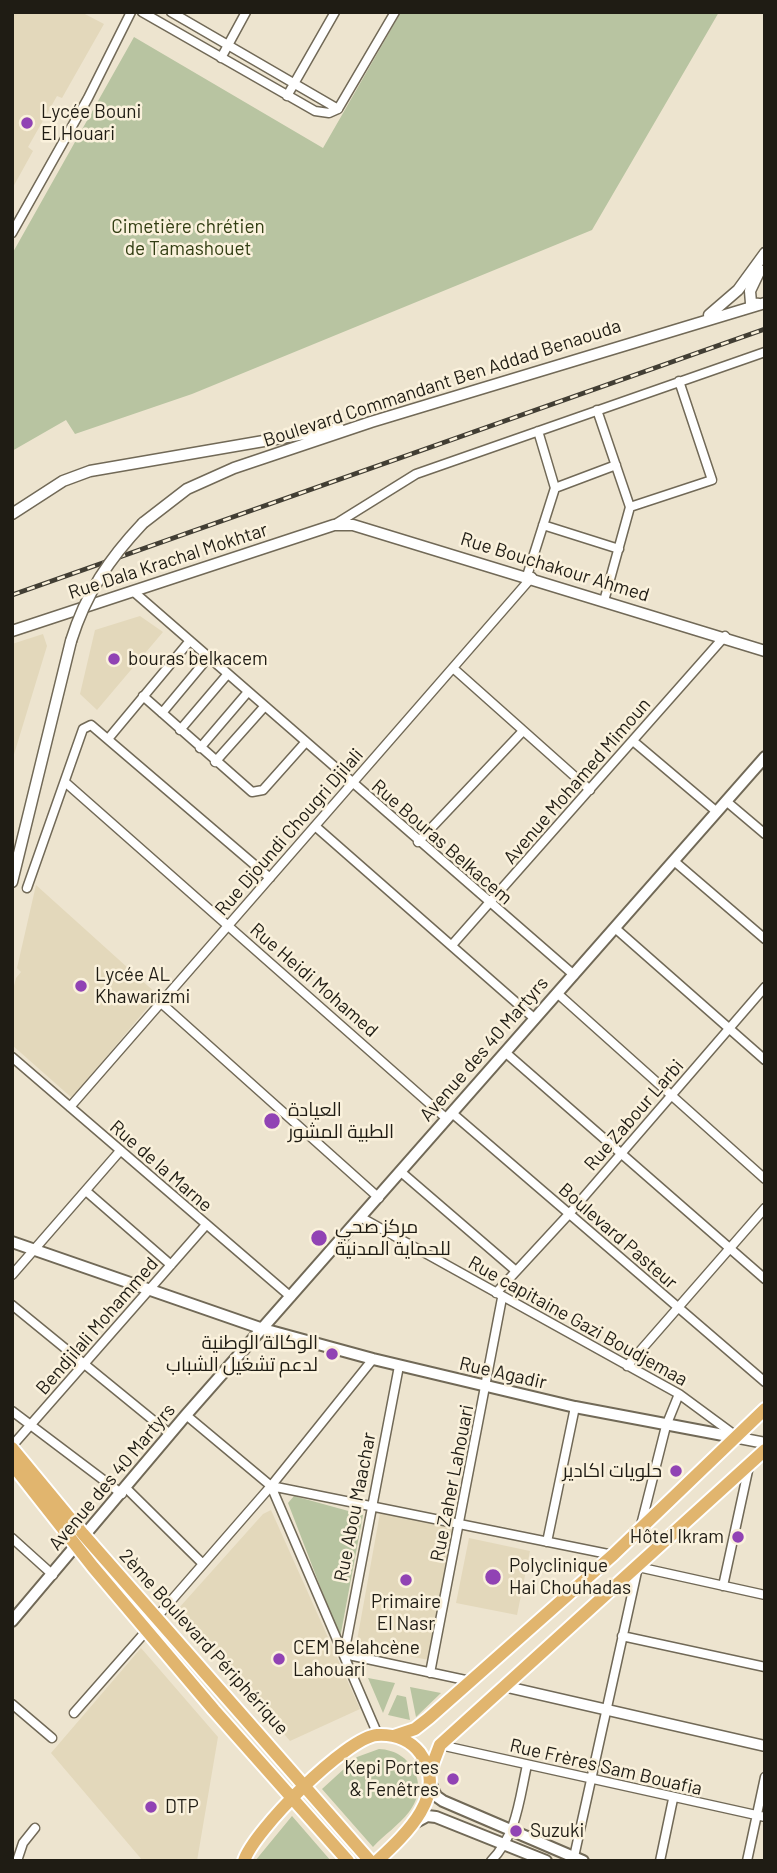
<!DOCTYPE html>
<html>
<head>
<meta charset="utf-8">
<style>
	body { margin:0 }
	#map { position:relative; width:777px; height:1873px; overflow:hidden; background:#ede4cf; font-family:Barlow,sans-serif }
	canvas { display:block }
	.frame { position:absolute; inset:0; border:14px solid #1f1c14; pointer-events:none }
</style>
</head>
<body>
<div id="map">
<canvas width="777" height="1873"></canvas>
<div class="frame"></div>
</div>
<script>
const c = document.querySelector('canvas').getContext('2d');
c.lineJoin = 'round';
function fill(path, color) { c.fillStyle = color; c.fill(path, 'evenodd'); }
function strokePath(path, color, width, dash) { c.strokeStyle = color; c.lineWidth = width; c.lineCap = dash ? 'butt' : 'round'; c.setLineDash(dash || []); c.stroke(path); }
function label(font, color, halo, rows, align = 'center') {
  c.font = font + ' Barlow,Cairo,sans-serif'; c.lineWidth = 5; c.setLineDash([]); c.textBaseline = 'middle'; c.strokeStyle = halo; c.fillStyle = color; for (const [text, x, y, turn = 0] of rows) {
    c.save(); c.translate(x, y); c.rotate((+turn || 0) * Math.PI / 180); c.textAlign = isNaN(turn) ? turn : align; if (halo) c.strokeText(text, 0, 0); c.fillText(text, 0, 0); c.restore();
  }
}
fill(new Path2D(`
	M12 12H81L104 24 62 98 57 96 28 147 33 151 12 189Z
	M140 616 163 632 97 710 80 694 95 630Z
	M43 634 47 646 12 761V644Z
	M36 885 158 995 72 1098 12 1045V994L16 978 21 972 17 968Z
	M271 1510 360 1709 290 1741 178 1609 263 1514Z
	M380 1513 455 1529 429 1660 356 1646Z
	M469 1538 530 1551 517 1615 456 1603Z
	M141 1648 218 1737 197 1861H143L51 1753Z`), '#e3d8bb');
fill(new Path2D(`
	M401 12H719L592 230 192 394 75 434 66 420 12 451V254L134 37 323 148Z
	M294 1496 363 1515 340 1638 288 1503Z
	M368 1678 395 1683 383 1713Z
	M410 1687 441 1693 416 1717Z
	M397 1695 406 1697 410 1720 388 1715Z
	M379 1749C411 1750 431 1785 409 1812 399 1825 384 1835 373 1847L322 1789 357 1757Z
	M292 1816 331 1861H255Z`), '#b8c4a1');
const minor = new Path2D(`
	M142 12 315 111 329 113 338 109
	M171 12 338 109
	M221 58 246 12
	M287 96 335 12
	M338 109 395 12
	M12 233 88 98 131 12
	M597 410 630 507 604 601
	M555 488 616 465
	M630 507 712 480 679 381
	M334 525 416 474 765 352
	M543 525 619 549
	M527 576 555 488 538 431
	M134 592 574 975
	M453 668 590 790
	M143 696 252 792 263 790 304 744
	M162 713 207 659
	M180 730 226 676
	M108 739 188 643
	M633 741 717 812
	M200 748 247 693
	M215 762 264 707
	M65 782 447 1119
	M726 801 765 834
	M315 826 535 1019
	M418 842 522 732
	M674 861 765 939
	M27 888 83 729 91 725 270 878
	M615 928 765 1060
	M452 945 725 636
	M557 993 765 1179
	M160 1002 379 1198
	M506 1053 765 1279
	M12 1057 291 1297
	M70 1107 532 577
	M452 1113 765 1382
	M401 1172 516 1271
	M86 1191 171 1265
	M362 1218 679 1394 736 1436
	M12 1275 120 1151
	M496 1293 569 1214 765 987
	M12 1305 170 1434
	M399 1366 344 1654 470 1681
	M627 1366 765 1208
	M12 1411 122 1494
	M186 1415 271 1486 378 1735
	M12 1446 205 1226
	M271 1486 613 1555
	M127 1489 203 1564
	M641 1525 666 1426 679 1394
	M12 1538 53 1575
	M547 1542 575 1407
	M723 1586 749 1466
	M156 1618 271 1486 373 1359
	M622 1636 765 1667
	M430 1673 502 1298
	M12 1704 52 1738
	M74 1713 148 1629
	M440 1745 765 1817
	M574 1857 638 1567 765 1595
	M17 1861 23 1843 35 1828
	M491 1861C517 1834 519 1801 527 1765
	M660 1861 673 1799
	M747 1861 765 1777`);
const tertiary = new Path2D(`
	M759 304 751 303 750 291 760 270
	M709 315 738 290 765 253
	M12 514 63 481 90 471 339 428
	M143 523 187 489 234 468 371 422 765 303
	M12 631 334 525H353L765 651
	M12 882 71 641
	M739 1438 765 1443
	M503 1686 765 1746`);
const secondary = new Path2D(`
	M12 1242 263 1329 373 1359 575 1407 739 1438
	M12 1621 186 1415 765 757
	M430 1782 436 1796 443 1801 583 1861
	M414 1823 427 1816 436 1817 546 1861`);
const primary = new Path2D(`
	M12 1448 83 1534 370 1861
	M12 1464 93 1567 214 1710 348 1861
	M394 1736 415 1729 429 1718 613 1555 765 1409
	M429 1774 440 1745 765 1450
	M244 1861C253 1831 347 1737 377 1735 394 1734 410 1740 420 1753 450 1794 405 1835 377 1861`);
strokePath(minor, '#716957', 11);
strokePath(tertiary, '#716957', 13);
strokePath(secondary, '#716957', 14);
strokePath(primary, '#fff', 16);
strokePath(minor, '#fff', 8);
strokePath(tertiary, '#fff', 10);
strokePath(secondary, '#fff', 10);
strokePath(primary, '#e1b56e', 12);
const rail = new Path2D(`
	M12 595 765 329`);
strokePath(rail, '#423e34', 5);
strokePath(rail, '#faf1dc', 2.5, [8]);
const tertiaryBridge = new Path2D(`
	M71 641C86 593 109 559 143 523`);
strokePath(tertiaryBridge, '#716957', 13, []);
strokePath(tertiaryBridge, '#fff', 10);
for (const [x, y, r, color] of [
	[27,123,7,"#9143b4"],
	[114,659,7,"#9143b4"],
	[81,986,7,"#9143b4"],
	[272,1121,9,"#9143b4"],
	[319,1238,9,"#9143b4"],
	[332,1354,7,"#9143b4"],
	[676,1471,7,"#9143b4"],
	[738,1537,7,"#9143b4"],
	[493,1577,9,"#9143b4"],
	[406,1580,7,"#9143b4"],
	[279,1659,7,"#9143b4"],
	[453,1779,7,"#9143b4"],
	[151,1807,7,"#9143b4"],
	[516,1831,7,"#9143b4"]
]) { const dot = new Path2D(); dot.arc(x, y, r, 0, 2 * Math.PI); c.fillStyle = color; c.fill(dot); strokePath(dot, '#faf1dc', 2.5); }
label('19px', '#1f1c14', '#faf1dc', [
	["Lycée Bouni",41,112],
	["El Houari",41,134],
	["bouras belkacem",128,659],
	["Lycée AL",95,975],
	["Khawarizmi",95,997],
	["العيادة",288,1110],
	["الطبية المشور",288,1132],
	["مركز صحي",335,1227],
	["للحماية المدنية",335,1249],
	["الوكالة الوطنية",318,1343,"right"],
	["لدعم تشغيل الشباب",318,1365,"right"],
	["حلويات اكادير",662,1471,"right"],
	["Hôtel Ikram",724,1537,"right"],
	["Polyclinique",509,1566],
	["Hai Chouhadas",509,1588],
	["Primaire",406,1602,"center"],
	["El Nasr",406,1624,"center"],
	["CEM Belahcène",293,1648],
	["Lahouari",293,1670],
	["Kepi Portes",439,1768,"right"],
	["& Fenêtres",439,1790,"right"],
	["DTP",165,1807],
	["Suzuki",530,1831]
], 'left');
label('19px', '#323e13', '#faf1dc', [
	["Cimetière chrétien",188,227],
	["de Tamashouet",188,249]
]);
label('19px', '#1f1c14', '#faf1dc', [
	["Boulevard Commandant Ben Addad Benaouda",442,383,-18],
	["Rue Dala Krachal Mokhtar",168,561,-18],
	["Rue Bouchakour Ahmed",555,567,17],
	["Avenue Mohamed Mimoun",577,781,-49],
	["Rue Djoundi Chougri Djilali",289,832,-49],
	["Rue Bouras Belkacem",442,842,41],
	["Rue Heidi Mohamed",314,980,41],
	["Avenue des 40 Martyrs",484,1049,-49],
	["Rue Zabour Larbi",634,1115,-49],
	["Rue de la Marne",161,1166,41],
	["Boulevard Pasteur",618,1236,41],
	["Rue capitaine Gazi Boudjemaa",578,1321,29],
	["Bendjilali Mohammed",97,1326,-49],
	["Rue Agadir",503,1373,13],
	["Avenue des 40 Martyrs",112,1477,-50],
	["Rue Zaher Lahouari",452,1483,-79],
	["Rue Abou Maachar",355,1507,-79],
	["2ème Boulevard Périphérique",204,1642,48],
	["Rue Frères Sam Bouafia",606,1767,13]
]);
</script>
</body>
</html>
